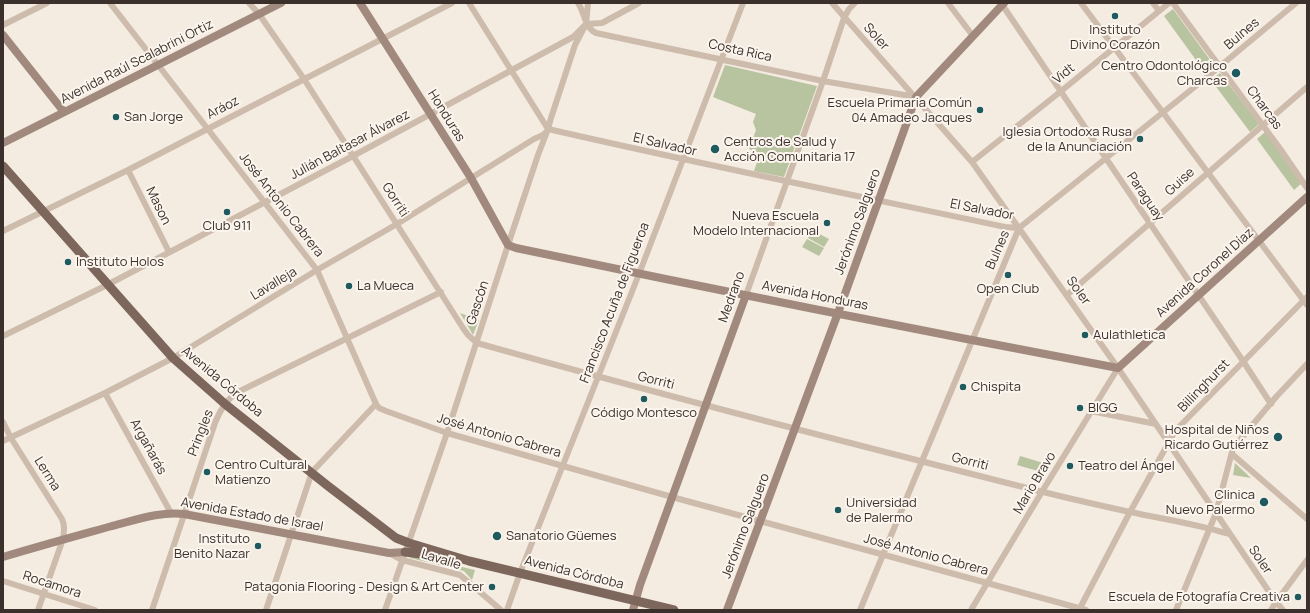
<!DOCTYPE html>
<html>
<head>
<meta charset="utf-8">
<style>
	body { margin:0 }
	#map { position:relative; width:1310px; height:613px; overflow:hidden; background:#f4ebe1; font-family:Manrope,sans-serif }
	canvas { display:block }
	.frame { position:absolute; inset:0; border:4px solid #3b302b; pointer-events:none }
</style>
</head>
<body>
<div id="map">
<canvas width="1310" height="613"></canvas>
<div class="frame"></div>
</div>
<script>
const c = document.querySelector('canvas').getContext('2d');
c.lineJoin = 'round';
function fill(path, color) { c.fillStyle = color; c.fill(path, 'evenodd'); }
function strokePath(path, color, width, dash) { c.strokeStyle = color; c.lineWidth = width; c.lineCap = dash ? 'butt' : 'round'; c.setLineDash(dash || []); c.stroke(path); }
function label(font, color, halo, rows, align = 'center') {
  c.font = font + ' Manrope,sans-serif'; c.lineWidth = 4; c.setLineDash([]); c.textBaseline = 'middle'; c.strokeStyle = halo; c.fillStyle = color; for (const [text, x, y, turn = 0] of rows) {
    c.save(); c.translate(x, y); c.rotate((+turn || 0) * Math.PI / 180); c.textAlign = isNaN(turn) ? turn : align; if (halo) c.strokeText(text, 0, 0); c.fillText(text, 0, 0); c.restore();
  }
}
fill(new Path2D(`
	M1173 9 1213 64 1204 71 1164 16Z
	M725 65 817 86 784 177 754 171 760 153 749 149 756 130 753 122 756 114 713 97Z
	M1220 73 1259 124 1250 132 1211 80Z
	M1265 132 1302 183 1294 190 1257 139Z
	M812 230 829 239 824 247 808 238Z
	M807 239 824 248 819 256 802 247Z
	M460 313 479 320 473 335Z
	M1020 456 1047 464 1045 473 1017 465Z
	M1235 463 1251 478 1233 475Z
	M411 555 475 570 472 580 464 571 410 558Z`), '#b8c4a0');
strokePath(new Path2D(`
	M110 3 317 270 376 404 379 408 386 411 447 433 672 497 1086 610
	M249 3 259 14 304 79 463 328 468 335 477 343C662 395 848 443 1035 490 1067 498 1098 505 1130 512 1163 519 1197 524 1229 534
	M469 3 548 129C700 164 853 195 1005 227L1019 228
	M578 3C585 13 584 27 596 33L823 81 916 97
	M832 3 972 162 1118 368 1276 602 1283 610
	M948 3 973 36
	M1001 3 1243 361 1271 404
	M1081 3 1307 305
	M1153 3 1159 11
	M1173 3 1281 150 1307 188
	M3 25 47 3
	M972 162 1060 92 1169 3
	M128 170 169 252
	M3 231 128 170 452 3
	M746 295 823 81 844 18 849 9 855 3
	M1067 295 1307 87
	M3 336 107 285 353 156 573 37 586 24 602 23 639 3
	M105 393 171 513
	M1091 411 1156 424
	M3 422 11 438 62 519C65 526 64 531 63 539L38 610
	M3 441 105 393 173 358 317 270 397 224 534 139 543 135 546 132
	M1232 454 1307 519
	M389 553 402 560 460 575 466 580 501 610
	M3 581 95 610
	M152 610 215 423C220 410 227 399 238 392L441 292
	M266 610 312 472 376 404
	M385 610 447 433 508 245 538 155 548 129 551 118 575 45 586 24 588 3
	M507 610 520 573 639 274 743 3
	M860 610 1019 228 1207 77 1296 3
	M971 610 1043 490 1118 368
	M1079 610 1130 512 1175 431 1307 297
	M1176 610 1216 513 1233 448 1276 397 1307 364
	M1271 610 1276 602 1307 560`), '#cdbbac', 6);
strokePath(new Path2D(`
	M360 3 471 178 508 245 516 248C716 290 917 330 1118 368L1307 197
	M3 35 64 112
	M3 143 281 3
	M3 557C39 546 76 536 112 526 136 520 160 511 184 514L389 553 405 552
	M633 610 640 585 746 295
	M727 610 838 313 916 97 1004 3`), '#a18a7d', 8);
strokePath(new Path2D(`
	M3 166 173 358 225 404 328 486 396 538 409 543 469 561 674 610
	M405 552 428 555`), '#7d675c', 9);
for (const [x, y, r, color] of [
	[1115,16,4,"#1f5a5e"],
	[1236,73,5,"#1f5a5e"],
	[980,110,4,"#1f5a5e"],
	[116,117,4,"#1f5a5e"],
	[1140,139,4,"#1f5a5e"],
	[715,149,5,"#1f5a5e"],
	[227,212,4,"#1f5a5e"],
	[827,223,4,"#1f5a5e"],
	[68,262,4,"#1f5a5e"],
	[1008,275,4,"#1f5a5e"],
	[349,286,4,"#1f5a5e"],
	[1085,335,4,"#1f5a5e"],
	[963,387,4,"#1f5a5e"],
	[644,399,4,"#1f5a5e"],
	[1080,408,4,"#1f5a5e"],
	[1278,437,5,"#1f5a5e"],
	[1070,466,4,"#1f5a5e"],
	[207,472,4,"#1f5a5e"],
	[1264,502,5,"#1f5a5e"],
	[838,510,4,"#1f5a5e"],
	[497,536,5,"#1f5a5e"],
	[258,546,4,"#1f5a5e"],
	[492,587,4,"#1f5a5e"],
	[1298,597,4,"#1f5a5e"]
]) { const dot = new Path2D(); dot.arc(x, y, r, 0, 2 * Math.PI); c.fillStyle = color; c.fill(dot); strokePath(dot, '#fbf5ee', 1.5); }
label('13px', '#3b302b', '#fbf5ee', [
	["Instituto",1115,30,"center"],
	["Divino Corazón",1115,45,"center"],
	["Centro Odontológico",1227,66,"right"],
	["Charcas",1227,81,"right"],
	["Escuela Primaria Común",972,103,"right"],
	["04 Amadeo Jacques",972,118,"right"],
	["San Jorge",124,117],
	["Iglesia Ortodoxa Rusa",1132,132,"right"],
	["de la Anunciación",1132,147,"right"],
	["Centros de Salud y",724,142],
	["Acción Comunitaria 17",724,157],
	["Nueva Escuela",819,216,"right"],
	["Modelo Internacional",819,231,"right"],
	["Club 911",227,226,"center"],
	["Instituto Holos",76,262],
	["La Mueca",357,286],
	["Open Club",1008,289,"center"],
	["Aulathletica",1093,335],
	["Chispita",971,387],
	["BIGG",1088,408],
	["Código Montesco",644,413,"center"],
	["Hospital de Niños",1269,430,"right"],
	["Ricardo Gutiérrez",1269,445,"right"],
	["Centro Cultural",215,465],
	["Matienzo",215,480],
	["Teatro del Ángel",1078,466],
	["Clinica",1255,495,"right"],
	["Nuevo Palermo",1255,510,"right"],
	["Universidad",846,503],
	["de Palermo",846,518],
	["Sanatorio Güemes",506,536],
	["Instituto",250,539,"right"],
	["Benito Nazar",250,554,"right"],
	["Patagonia Flooring - Design & Art Center",484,587,"right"],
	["Escuela de Fotografía Creativa",1290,597,"right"]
], 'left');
label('13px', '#3b302b', '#fbf5ee', [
	["Bulnes",1242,34,-40],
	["Soler",876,37,48],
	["Costa Rica",740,51,12],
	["Avenida Raúl Scalabrini Ortiz",137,62,-27],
	["Vidt",1064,74,-39],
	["Aráoz",223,108,-27],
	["Charcas",1264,108,54],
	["Honduras",446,116,58],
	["Julián Baltasar Álvarez",350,145,-28],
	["El Salvador",665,145,13],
	["Guise",1180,182,-42],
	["Paraguay",1145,197,56],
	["Gorriti",395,200,57],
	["José Antonio Cabrera",281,205,52],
	["Mason",158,206,64],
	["El Salvador",982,210,11],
	["Jerónimo Salguero",858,222,-70],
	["Bulnes",998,250,-67],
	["Avenida Coronel Díaz",1205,273,-42],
	["Lavalleja",274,284,-31],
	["Soler",1078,291,54],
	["Avenida Honduras",815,296,11],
	["Medrano",732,297,-70],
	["Gascón",478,303,-72],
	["Francisco Acuña de Figueroa",615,303,-69],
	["Gorriti",656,381,14],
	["Avenida Córdoba",222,382,40],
	["Billinghurst",1204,386,-46],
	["Pringles",201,433,-69],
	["José Antonio Cabrera",499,436,16],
	["Argañarás",148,447,61],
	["Gorriti",970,462,14],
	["Lerma",47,474,58],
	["Mario Bravo",1035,483,-59],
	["Avenida Estado de Israel",252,515,10],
	["Jerónimo Salguero",746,526,-69],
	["José Antonio Cabrera",926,555,15],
	["Lavalle",441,560,17],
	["Soler",1260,560,56],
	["Avenida Córdoba",574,573,14],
	["Rocamora",52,585,18]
]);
</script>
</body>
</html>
